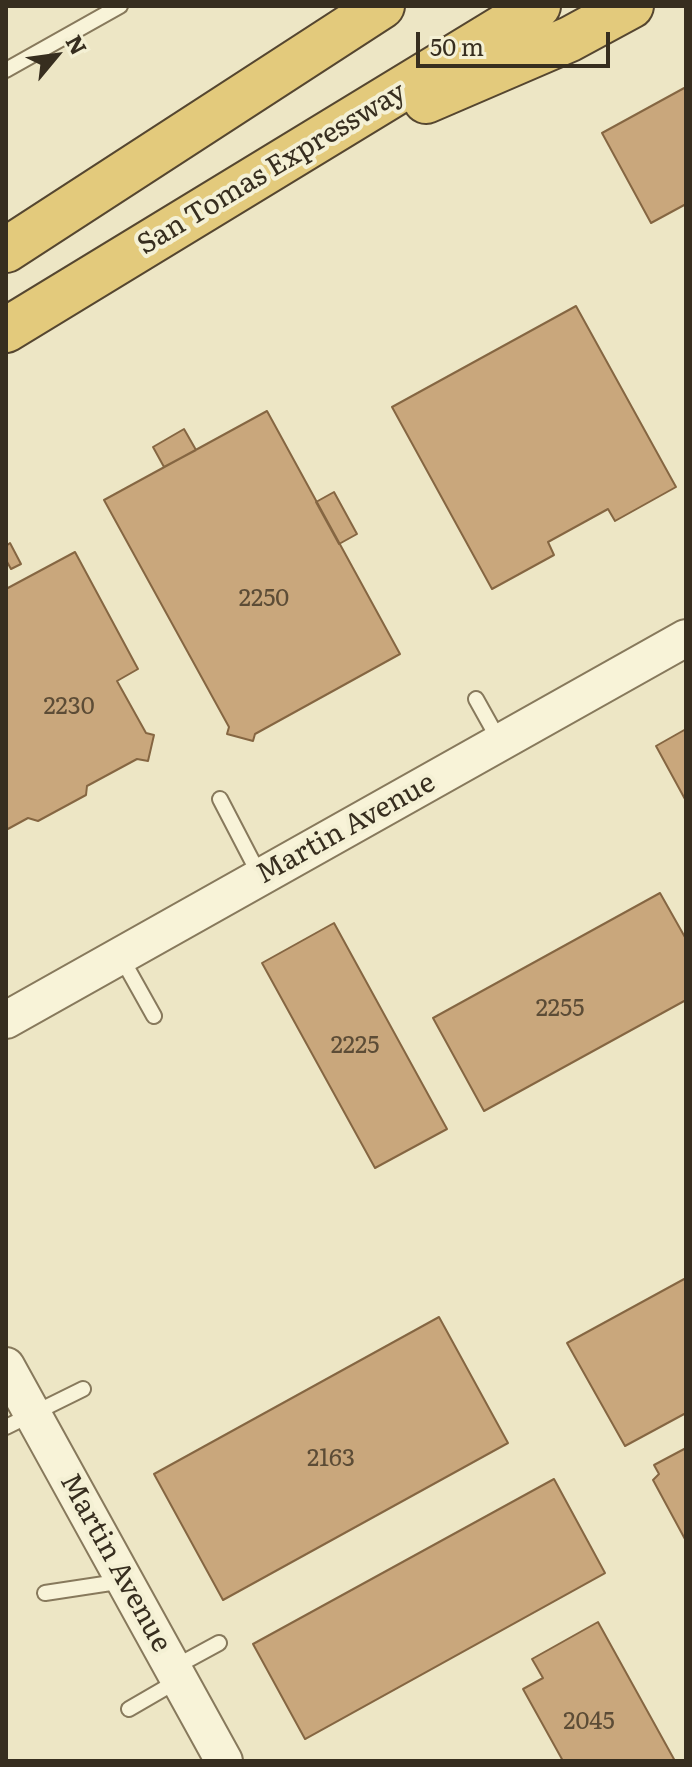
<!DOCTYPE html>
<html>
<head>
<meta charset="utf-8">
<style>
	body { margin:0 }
	#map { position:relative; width:692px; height:1767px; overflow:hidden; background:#ede6c5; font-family:Literata,serif }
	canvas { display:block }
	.frame { position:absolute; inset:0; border:8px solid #372e1f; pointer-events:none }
	.north { position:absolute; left:16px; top:16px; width:80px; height:80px; -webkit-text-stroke:6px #f4f0d4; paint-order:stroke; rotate:61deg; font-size:22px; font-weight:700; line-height:32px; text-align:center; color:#372e1f }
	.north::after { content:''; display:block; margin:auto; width:28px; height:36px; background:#372e1f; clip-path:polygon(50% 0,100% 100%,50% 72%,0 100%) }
	.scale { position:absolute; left:416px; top:32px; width:194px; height:36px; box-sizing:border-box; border:4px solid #372e1f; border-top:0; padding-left:10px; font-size:24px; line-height:28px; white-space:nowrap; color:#372e1f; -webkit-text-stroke:6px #f4f0d4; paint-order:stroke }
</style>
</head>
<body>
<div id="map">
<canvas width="692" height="1767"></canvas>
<div class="frame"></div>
<div class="north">N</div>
<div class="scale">50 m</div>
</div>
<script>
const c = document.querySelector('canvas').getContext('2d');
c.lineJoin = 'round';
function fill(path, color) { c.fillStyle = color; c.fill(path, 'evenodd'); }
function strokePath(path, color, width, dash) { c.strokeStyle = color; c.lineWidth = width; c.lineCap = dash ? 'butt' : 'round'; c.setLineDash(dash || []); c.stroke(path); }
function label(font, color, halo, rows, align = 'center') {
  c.font = font + ' Literata,serif'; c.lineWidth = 8; c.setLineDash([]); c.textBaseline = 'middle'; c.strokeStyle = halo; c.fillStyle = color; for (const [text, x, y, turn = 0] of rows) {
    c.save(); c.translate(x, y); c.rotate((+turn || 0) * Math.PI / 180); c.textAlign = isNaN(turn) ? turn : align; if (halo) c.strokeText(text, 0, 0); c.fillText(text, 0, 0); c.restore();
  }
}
const building = new Path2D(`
	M686 87V204L651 223 602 133Z
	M576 306 676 487 615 521 608 509 548 542 554 555 492 589 392 407Z
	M267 411 400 654 255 734 253 741 227 734 229 727 104 500Z
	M184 429 196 450 164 467 153 447Z
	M334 492 357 534 339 544 316 502Z
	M10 543 21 564 11 569 6 560V546Z
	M75 552 138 669 117 681 146 733 154 735 148 761 137 759 87 786 86 795 38 821 28 818 6 830V589Z
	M686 729V801L656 746Z
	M660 893 686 939V1000L484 1111 433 1018Z
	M334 923 447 1129 375 1168 262 963Z
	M686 1278V1413L625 1446 567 1343Z
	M439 1317 508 1443 223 1600 154 1474Z
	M686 1448V1541L653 1480 659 1474 654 1465Z
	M554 1479 605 1573 305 1739 253 1644Z
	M598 1622 675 1761H563L523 1689 543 1678 532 1659Z`);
fill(building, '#c9a77c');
strokePath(building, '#856642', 2);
const service = new Path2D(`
	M6 70 120 6
	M476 699 500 742
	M220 799 260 876
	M121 957 154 1016
	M6 1427 83 1389
	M45 1593 124 1581
	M173 1668 219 1643
	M129 1709 179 1680`);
const tertiary = new Path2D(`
	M6 1020 686 638
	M6 1366 224 1761`);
const trunk = new Path2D(`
	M426 101 570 39 631 6
	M6 250 382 6
	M6 330 538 6`);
strokePath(service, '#87795c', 18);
strokePath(tertiary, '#87795c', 40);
strokePath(trunk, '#554630', 48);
strokePath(service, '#f8f3d8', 14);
strokePath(tertiary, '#f8f3d8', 36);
strokePath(trunk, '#e3ca7c', 44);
label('24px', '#5c4c36', null, [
	["2250",264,599],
	["2230",69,707],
	["2255",560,1009],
	["2225",355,1046],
	["2163",331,1459],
	["2045",589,1722]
]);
label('28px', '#372e1f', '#f4f0d4', [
	["San Tomas Expressway",272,169,-31],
	["Martin Avenue",346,829,-29],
	["Martin Avenue",115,1563,61]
]);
</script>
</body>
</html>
